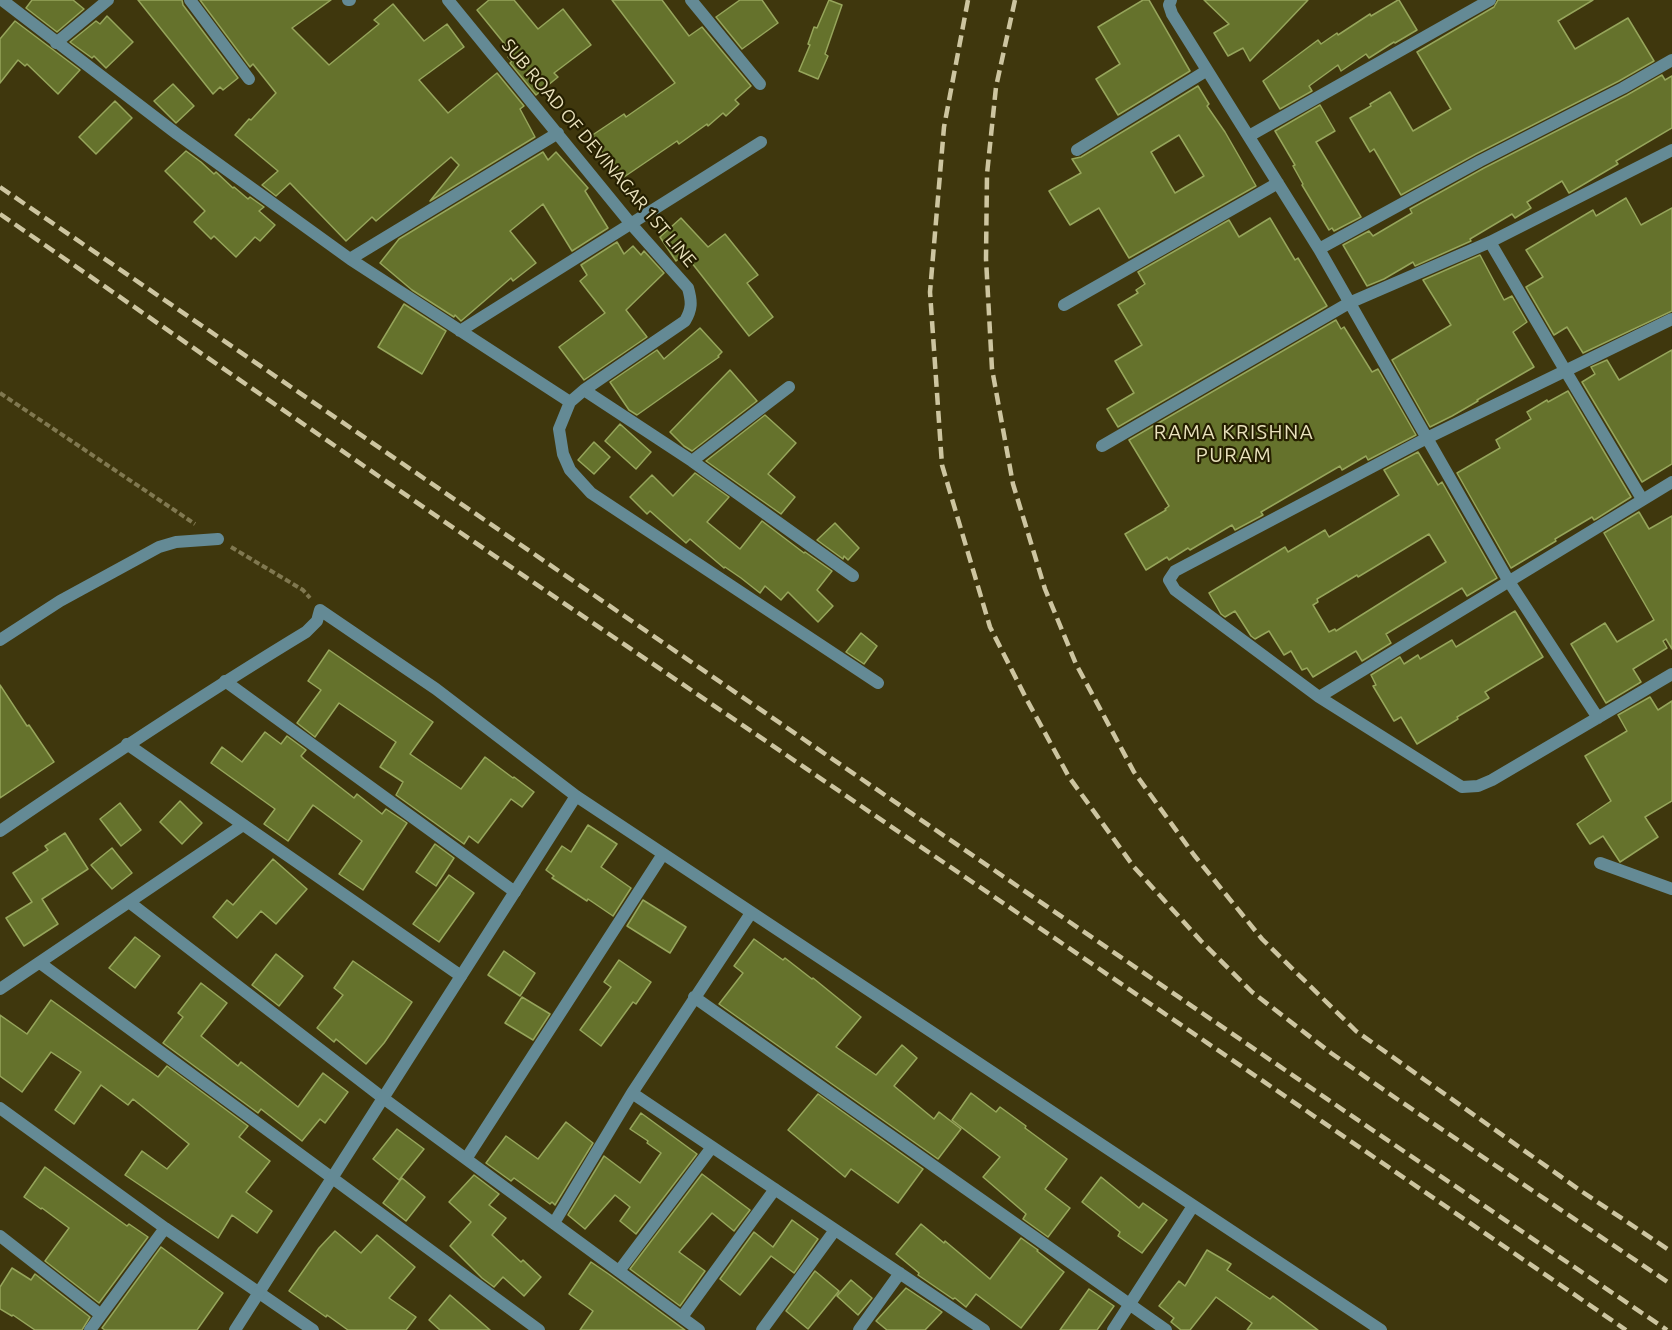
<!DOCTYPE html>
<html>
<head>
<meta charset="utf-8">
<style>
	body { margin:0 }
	canvas { display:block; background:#3f370d }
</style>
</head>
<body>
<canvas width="1672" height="1330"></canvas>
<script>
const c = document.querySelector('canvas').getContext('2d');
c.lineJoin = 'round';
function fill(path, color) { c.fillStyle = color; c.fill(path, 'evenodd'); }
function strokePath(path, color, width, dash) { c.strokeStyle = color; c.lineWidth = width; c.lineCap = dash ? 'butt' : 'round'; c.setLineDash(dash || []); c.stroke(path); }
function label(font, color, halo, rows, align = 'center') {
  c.font = font + ' Ubuntu,sans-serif'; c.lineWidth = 4.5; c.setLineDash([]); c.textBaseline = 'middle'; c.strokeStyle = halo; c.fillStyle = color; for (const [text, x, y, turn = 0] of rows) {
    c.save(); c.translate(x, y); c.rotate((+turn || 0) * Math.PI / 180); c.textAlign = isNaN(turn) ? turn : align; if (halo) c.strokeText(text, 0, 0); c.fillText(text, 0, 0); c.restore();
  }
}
const building = new Path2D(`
	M32 0H73L84 9 57 32 26 8Z
	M138 0H182L183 5 238 78 223 90 220 87 213 94Z
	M200 0H331L292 28 329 65 379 24 374 20 393 4 424 41 447 24 464 47 419 80 448 113 497 73 524 106 520 109 535 137 430 201 459 165 451 157 376 221 372 217 346 241 290 183 276 196 262 185 278 171 235 135 249 119 251 120 276 93 253 64 250 67Z
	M489 0H514L538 29 563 9 591 45 554 73 558 77 536 95 510 63 512 61 508 57 512 53 477 10Z
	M612 0H662L689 36 702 27 751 86 735 100 739 104 726 116 723 113 708 126 707 124 679 144 677 141 621 179 591 136 624 114 626 117 675 83Z
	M740 0H762L778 23 742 49 716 17Z
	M829 0 842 5 825 54 828 56 818 79 799 71 810 45 808 44 814 27 817 28Z
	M1143 0H1149L1190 71 1118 115 1096 79 1120 64 1098 27Z
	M1204 0H1308L1250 61 1243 48 1228 56 1214 33 1229 24Z
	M1398 0H1399L1417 30 1395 43 1394 42 1369 58 1366 54 1341 71 1338 65 1309 86 1312 91 1280 109 1263 81 1318 40 1321 44 1337 33 1338 35 1370 14 1371 16Z
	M1498 0H1593L1558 21 1575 49 1628 18 1654 61 1619 81 1476 154 1401 195 1374 149 1370 152 1350 118 1371 106 1370 104 1390 92 1413 131 1451 109 1417 52 1494 7Z
	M107 16 133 42 106 68 94 56 92 58 70 42 96 21 100 24Z
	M15 21 80 70 58 94 27 64 25 66 18 60 0 83V39Z
	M1662 75 1665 80 1672 76V128L1616 161 1618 164 1569 193 1562 181 1527 202 1531 208 1515 218 1512 214 1470 239 1471 241 1415 266 1413 262 1384 279 1367 286 1343 245 1369 231 1373 236 1412 213 1410 209 1484 168 1627 95Z
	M173 84 194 106 176 123 154 101Z
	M1198 86 1209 104 1207 106 1225 132 1256 186 1129 258 1099 208 1070 225 1049 191 1081 173 1072 159 1081 157ZM1179 135 1204 176 1175 193 1151 152Z
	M115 101 132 118 96 154 79 137Z
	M1320 105 1335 131 1316 142 1361 217 1334 231 1332 228 1329 230 1302 185 1303 184 1293 166 1295 165 1275 131Z
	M186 151 201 162 214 174 216 172 233 188 234 187 248 199 250 197 264 207 259 211 275 225 260 241 255 237 236 257 214 236 211 239 194 222 205 211 165 171Z
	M543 152 548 160 556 152 588 188 585 191 608 228 572 251 543 204 510 231 536 263 513 281 511 278 461 321 455 315 454 317 412 290 380 263 399 239Z
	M1626 198 1641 225 1672 208V311L1583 353 1567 327 1554 335 1526 287 1543 277 1526 250 1593 210 1596 216Z
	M681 218 708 247 725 234 758 275 747 283 773 317 749 336 688 258 686 260 682 256 676 261 660 237Z
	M1270 218 1295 260 1298 258 1327 306 1118 427 1107 409 1134 393 1115 361 1142 345 1118 305 1138 293 1136 290 1145 284 1138 272 1229 220 1239 237Z
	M617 242 624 254 633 246 641 255 644 251 664 273 626 310 647 337 584 380 559 347 605 313 580 281 587 275 581 265Z
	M1480 255 1504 300 1512 296 1527 322 1513 332 1534 367 1477 400 1478 401 1452 416 1430 427 1392 360 1451 325 1423 280Z
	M404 304 446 331 422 374 378 347Z
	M1336 320 1341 329 1344 327 1372 372 1378 369 1416 435 1368 460 1366 456 1342 470 1340 466 1261 512 1263 515 1235 530 1232 525 1190 550 1188 548 1169 560 1167 557 1146 570 1125 534 1166 510 1165 509 1169 506 1129 440Z
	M700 328 722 352 718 356 719 357 637 415 629 410 610 382 657 350 664 359Z
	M1672 350V464L1642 482 1582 382 1595 374 1591 367 1607 360 1619 380Z
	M730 370 757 401 692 451 684 446 670 432Z
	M1568 391 1631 497 1596 519 1594 520 1592 517 1555 539 1556 541 1511 568 1457 473 1500 448 1496 440 1531 419 1527 412 1547 400 1548 402Z
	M765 415 796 443 768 474 795 497 781 514 706 461Z
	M620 424 651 452 636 469 605 441Z
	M594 442 610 457 594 474 578 460Z
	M1418 452 1438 485 1442 482 1497 578 1467 596 1462 588 1386 634 1391 643 1362 661 1356 651 1313 677 1307 668 1302 670 1291 651 1284 655 1269 631 1255 639 1251 636 1235 611 1225 617 1221 614 1209 593 1285 547 1288 552 1325 530 1329 537 1399 495 1384 470ZM1429 534 1446 562 1336 631 1335 629 1329 632 1313 605 1318 602 1317 599 1357 575 1358 577Z
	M695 473 729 497 707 522 740 549 762 521 804 553 805 552 832 571 817 590 833 606 818 622 788 592 781 600 765 586 760 593 741 578 725 567 724 568 690 539 686 543 650 511 647 514 630 497 652 475 673 496Z
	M1639 512 1649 529 1672 516V649L1666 639 1663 641 1667 648 1633 669 1641 682 1606 703 1571 644 1605 623 1617 642 1654 620 1604 533Z
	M835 523 859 548 848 560 844 556 843 559 817 540Z
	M1515 611 1543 657 1485 692 1489 698 1457 717 1458 719 1417 744 1401 717 1394 721 1373 686 1376 685 1371 675 1400 657 1404 664 1418 655 1420 659 1452 640 1456 647Z
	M861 633 877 646 864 664 846 652Z
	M329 650 433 722 410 754 461 789 485 757 513 778 514 777 534 792 522 807 511 799 478 843 469 836 464 844 396 795 403 782 380 767 396 742 339 703 315 737 297 723 321 690 308 681Z
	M0 685 27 726 29 725 54 762 0 798Z
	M1650 697 1658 710 1672 701V801L1645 817 1658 837 1620 862 1603 836 1590 844 1577 824 1611 801 1585 756 1627 731 1618 715Z
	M265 732 281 744 287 736 306 750 301 756 304 759 354 798 357 794 382 814 386 809 407 823 363 890 339 874 362 841 313 805 288 841 264 824 275 809 211 763 222 747 242 762Z
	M180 801 202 823 182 844 160 822Z
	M120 803 141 830 121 846 100 819Z
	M588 825 617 844 601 867 631 888 613 916 588 899 587 901 552 878 554 876 546 870 562 846 571 852Z
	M65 833 88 869 42 899 58 924 24 946 6 918 32 902 13 873 48 850 45 846Z
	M435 844 454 858 436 886 416 872Z
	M112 848 132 873 112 889 91 865Z
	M273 859 307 889 276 924 261 911 237 938 213 917 227 900 233 905Z
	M449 875 474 893 439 942 413 924Z
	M643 900 686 927 670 953 627 926Z
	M135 937 160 956 135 988 109 968Z
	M754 939 783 960 785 958 812 979 813 978 861 1017 836 1047 876 1075 902 1045 917 1058 894 1086 934 1119 939 1112 961 1129 938 1159 719 1004 743 973 734 966Z
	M504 951 535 973 520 996 488 975Z
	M276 954 303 976 279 1006 252 985Z
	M619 960 651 982 636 1004 633 1002 601 1046 580 1030 611 987 604 982Z
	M353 961 412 1002 384 1043 366 1064 336 1039 334 1042 317 1028 343 995 334 988Z
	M201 983 227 1003 201 1036 238 1066 241 1062 298 1107 323 1073 348 1092 325 1123 320 1119 302 1141 261 1109 258 1113 163 1043 183 1017 178 1013Z
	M522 997 550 1014 533 1040 505 1023Z
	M51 1000 158 1077 167 1066 248 1126 239 1137 270 1161 246 1192 272 1211 257 1233 232 1215 218 1238 125 1175 142 1151 167 1169 189 1144 133 1099 128 1105 101 1085 74 1124 55 1110 81 1072 51 1052 22 1092 0 1076V1015L27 1034Z
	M971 1093 996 1112 1000 1107 1026 1126 1025 1128 1067 1159 1045 1189 1070 1208 1048 1237 1023 1219 1026 1214 983 1177 1000 1157 952 1120Z
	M818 1094 923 1169 898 1203 851 1169 845 1177 788 1130Z
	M641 1113 697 1154 636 1234 620 1221 630 1207 615 1195 585 1229 568 1215 604 1156 640 1183 661 1153 647 1143 648 1141 630 1129Z
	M566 1122 593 1143 555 1205 552 1202 550 1204 514 1178 511 1181 486 1163 506 1136 538 1159Z
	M397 1129 424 1149 399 1180 373 1159Z
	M45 1167 127 1226 129 1224 148 1237 99 1303 45 1261 69 1228 42 1208 41 1209 24 1197Z
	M702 1174 750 1210 734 1231 712 1213 679 1252 705 1271 680 1306 630 1269Z
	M474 1175 499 1194 489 1205 506 1218 492 1235 521 1262 523 1260 541 1277 524 1296 503 1277 494 1287 482 1278 450 1246 471 1222 449 1202Z
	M1101 1177 1139 1208 1143 1203 1167 1220 1142 1253 1118 1236 1120 1232 1082 1202Z
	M402 1178 425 1197 406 1221 383 1203Z
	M792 1220 818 1239 794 1273 771 1256 740 1295 720 1279 754 1232 773 1247Z
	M921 1224 944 1243 945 1241 990 1279 1021 1238 1038 1250 1037 1251 1064 1272 1021 1328 976 1294 966 1307 955 1298 953 1299 918 1275 919 1273 896 1254Z
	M335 1231 361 1253 377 1235 415 1267 389 1298 416 1317 406 1330H348L327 1315 326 1317 289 1291 319 1248Z
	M161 1247 223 1293 197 1330H105L102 1328Z
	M1207 1250 1231 1264 1227 1270 1270 1299 1273 1296 1318 1330H1247L1252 1323 1216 1297 1190 1330H1181L1171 1322 1174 1318 1159 1306 1179 1281 1185 1286Z
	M591 1262 610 1275 685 1330H580L593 1311 569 1294Z
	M12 1268 31 1280 35 1274 90 1317 82 1330H35L13 1315 12 1316 0 1309V1287Z
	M815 1271 839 1291 808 1329 786 1311Z
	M851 1280 872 1298 858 1315 837 1296Z
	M906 1288 942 1312 925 1330H887L876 1321Z
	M1089 1289 1114 1306 1097 1330H1060Z
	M450 1295 490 1330H440L429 1320Z`);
fill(building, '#65722c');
strokePath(building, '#96a55b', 1.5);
strokePath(new Path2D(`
	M0 393 195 524
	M231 547 303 590 310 598`), '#807850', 4, [6, 3]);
strokePath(new Path2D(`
	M2 0 177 134 350 259 570 402
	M190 0 249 79
	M348 0H350
	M448 0 631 224 688 288C692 302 692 309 685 321L584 390 692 461 853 576
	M691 0 760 84
	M1171 0 1169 5 1172 14 1319 249 1508 580 1598 718
	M56 43 108 0
	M1249 136 1490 0
	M1077 150 1206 71
	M1490 242 1565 370 1642 499
	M1319 249 1480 161 1623 88 1672 60
	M350 259 558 133
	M1064 305 1278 183
	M1672 319 1427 438 1175 571 1169 580 1175 590 1319 697 1462 787 1478 786 1492 780 1672 674
	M460 331 761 142
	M584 390 570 402 559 429 563 454 570 470 591 493 878 683
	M1102 446 1349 303 1490 242 1672 150
	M692 461 789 387
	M0 640 60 601 159 547 176 542 218 539
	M225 681 515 892
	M1319 697 1672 482
	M127 744 461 976
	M1600 863 1672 889
	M129 902 383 1098 699 1330
	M751 913 632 1093 984 1330
	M40 963 539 1330
	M0 989 243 825
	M694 997 1166 1330
	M0 1108 165 1228 313 1330
	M466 1159 663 854
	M554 1223 632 1093
	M0 1236 101 1315
	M619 1271 712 1147
	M682 1317 775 1189
	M90 1330 165 1228
	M762 1330 835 1230
	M859 1330 900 1273
	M1113 1330 1193 1206`), '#648a95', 12);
strokePath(new Path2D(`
	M0 831C101 762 202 695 306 632L317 621 320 610 436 689 576 796 1381 1330
	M235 1330 576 796`), '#648a95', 12);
strokePath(new Path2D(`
	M968 0 944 127 930 292 942 465 990 627 1027 700 1069 777 1134 867 1201 941 1252 992 1331 1053 1397 1099 1672 1285
	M1015 0 996 87 987 174 986 259 992 369 1013 484 1045 589 1076 664 1134 772 1194 855 1262 939 1356 1031 1581 1191 1672 1252
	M0 187 1349 1114 1667 1330
	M0 214 442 520 1028 920 1626 1330`), '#cdc5a0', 4.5, [12, 6]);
label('18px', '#eae2bd', '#251f00', [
	["SUB ROAD OF DEVINAGAR 1ST LINE",599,153,50]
]);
c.letterSpacing = '1.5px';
label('20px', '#eae2bd', '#251f00', [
	["RAMA KRISHNA",1234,432],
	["PURAM",1234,455]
]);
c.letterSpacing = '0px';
</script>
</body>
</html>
